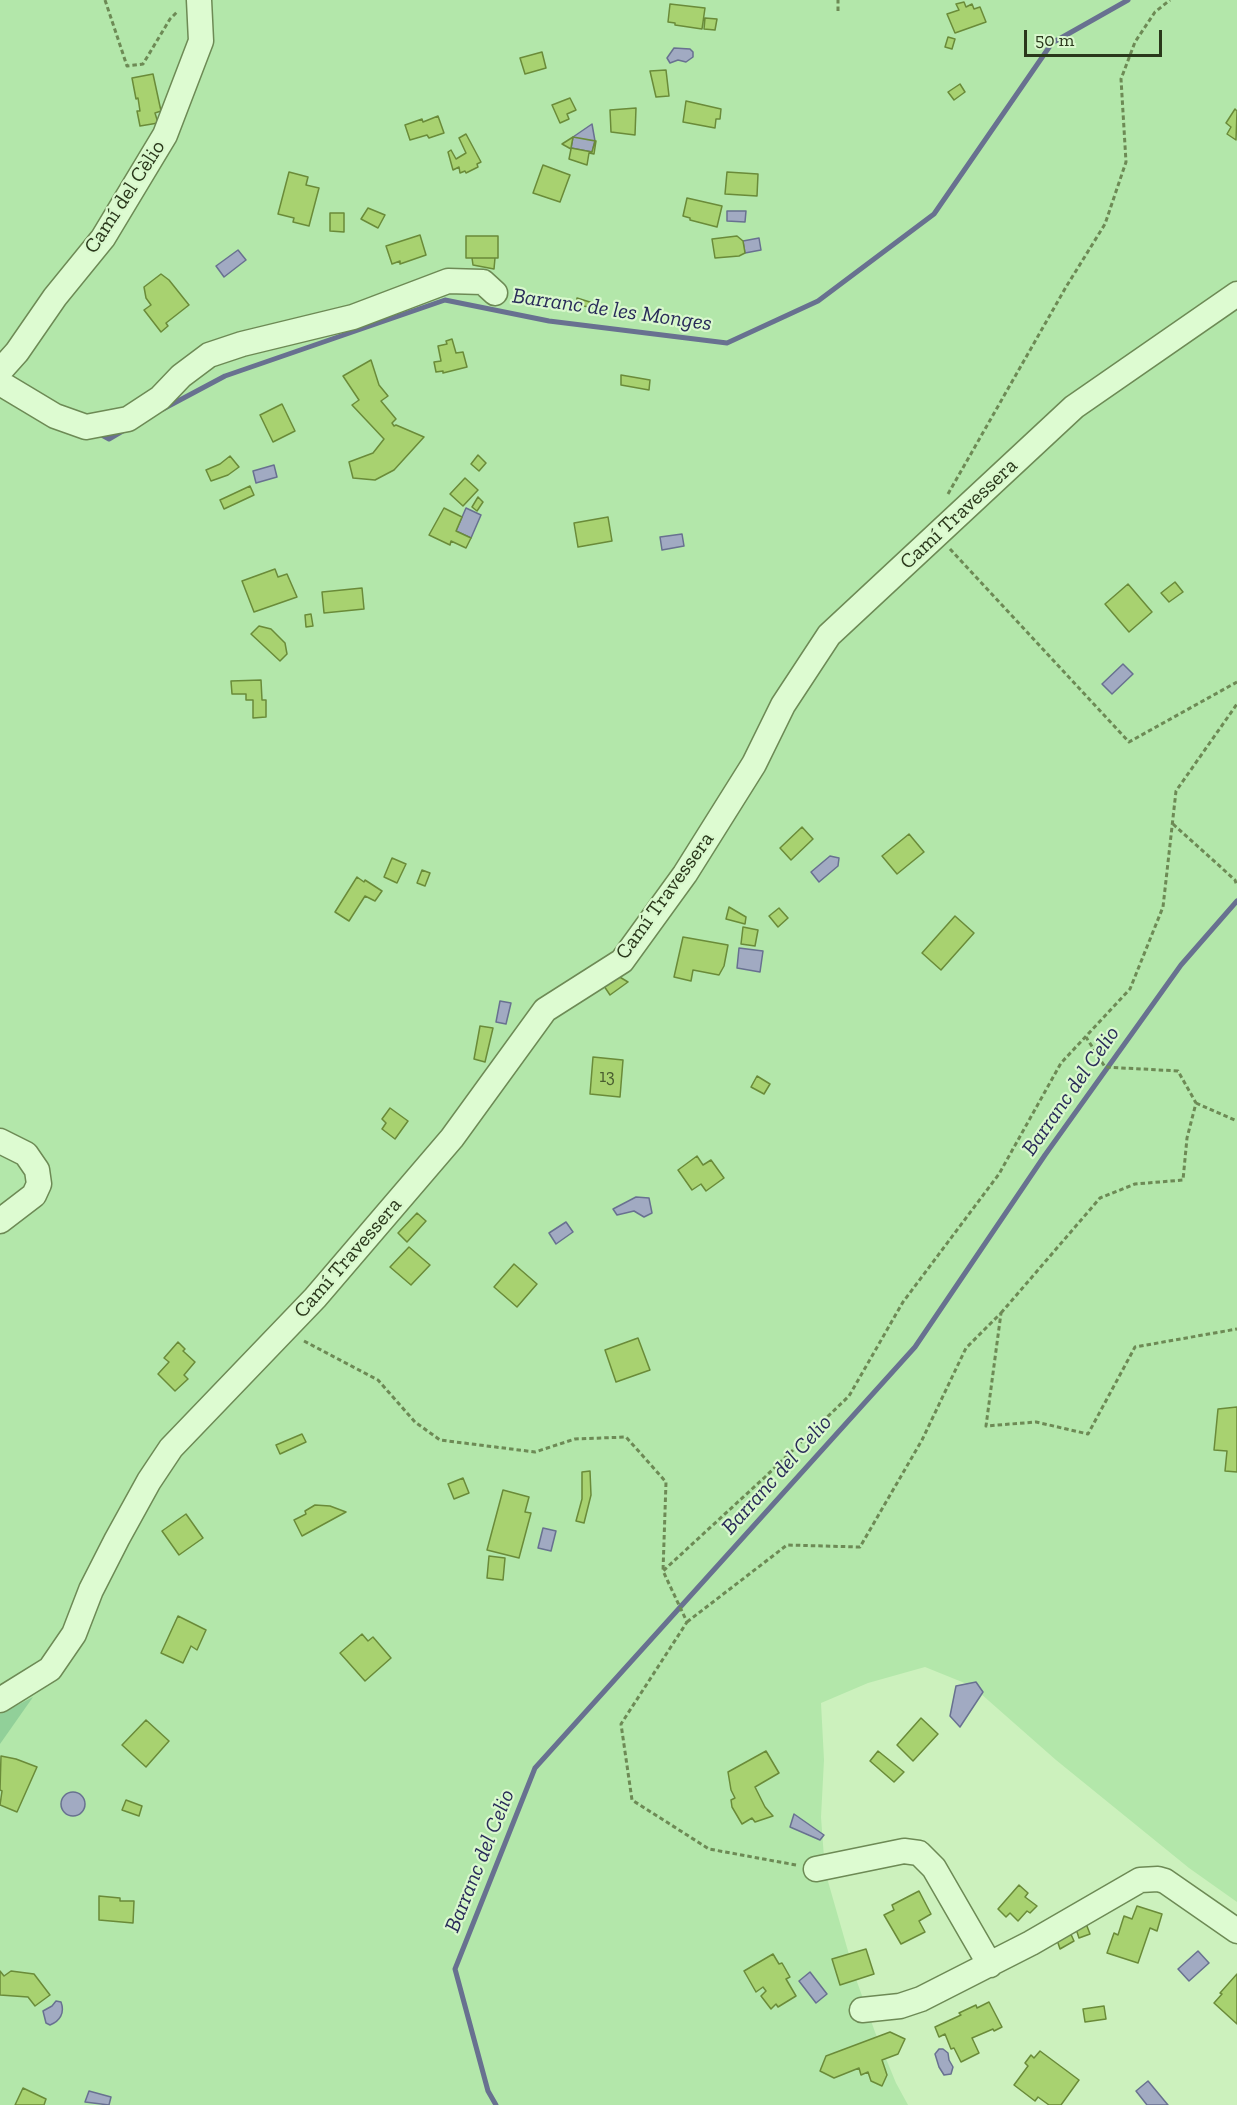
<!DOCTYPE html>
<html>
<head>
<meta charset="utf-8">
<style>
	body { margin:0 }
	#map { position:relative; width:1237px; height:2105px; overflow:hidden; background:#ccf1bd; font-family:"Zilla Slab",serif }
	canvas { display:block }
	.scale { position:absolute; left:1024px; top:30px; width:138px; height:27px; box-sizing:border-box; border:3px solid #2a381b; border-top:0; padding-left:8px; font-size:18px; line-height:21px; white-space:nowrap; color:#2a381b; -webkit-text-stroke:4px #d9f8cd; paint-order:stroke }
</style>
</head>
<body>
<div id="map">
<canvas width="1237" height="2105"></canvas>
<div class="scale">50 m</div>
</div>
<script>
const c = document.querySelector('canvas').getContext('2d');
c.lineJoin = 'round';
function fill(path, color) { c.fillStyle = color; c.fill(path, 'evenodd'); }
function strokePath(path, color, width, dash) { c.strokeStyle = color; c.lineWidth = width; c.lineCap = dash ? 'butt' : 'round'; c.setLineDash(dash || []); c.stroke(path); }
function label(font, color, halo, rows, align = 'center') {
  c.font = font + ' "Zilla Slab",serif'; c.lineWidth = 4.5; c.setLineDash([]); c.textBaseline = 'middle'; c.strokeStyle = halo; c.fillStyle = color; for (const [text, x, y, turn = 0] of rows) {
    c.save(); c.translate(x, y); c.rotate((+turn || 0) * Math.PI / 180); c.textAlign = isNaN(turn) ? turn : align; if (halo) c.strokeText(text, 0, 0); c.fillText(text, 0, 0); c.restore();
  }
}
fill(new Path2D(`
	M0 0H1237V1902L1189 1868 1056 1760 972 1686 925 1667 868 1683 821 1703 824 1760 821 1817 825 1871 856 1979 875 2032 896 2083 908 2105H0Z`), '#b3e7aa');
fill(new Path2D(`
	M33 1697 0 1744V1714Z`), '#91d099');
const water = new Path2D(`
	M674 48 690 49 693 52V57L686 62 678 60 670 63 667 58Z
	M592 124 595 141 592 152 571 148 573 137Z
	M727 211H746L745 222 727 221Z
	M759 238 761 250 745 253 743 241Z
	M238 250 246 260 224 277 216 266Z
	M274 465 277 477 256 483 253 471Z
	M466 508 481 515 471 538 456 531Z
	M682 534 684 546 662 550 660 537Z
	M1123 664 1133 674 1112 694 1102 684Z
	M830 856 839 858 838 866 819 882 811 872Z
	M739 948 763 951 760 972 737 968Z
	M500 1001 511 1003 506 1024 496 1022Z
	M636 1197 649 1198 652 1213 644 1217 634 1211 617 1215 613 1209Z
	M566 1222 573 1232 556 1244 549 1233Z
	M543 1528 556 1531 551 1551 538 1548Z
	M976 1682 983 1692 960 1727 950 1716 956 1686Z
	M61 1804a12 12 0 1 1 24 0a12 12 0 1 1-24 0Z
	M794 1814 824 1835 820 1840 790 1827Z
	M1198 1951 1209 1963 1189 1981 1178 1969Z
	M810 1972 827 1994 816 2003 799 1981Z
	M56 2001 61 2002C65 2013 60 2021 50 2025L46 2023 43 2011 52 2006Z
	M939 2049H943L948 2053 949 2060 953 2067 951 2074 944 2075 939 2067 935 2054Z
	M1148 2081 1168 2105H1147L1136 2091Z
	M89 2091 111 2097 109 2105 85 2102Z`);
fill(water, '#a1aac2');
strokePath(water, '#687190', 1.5);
strokePath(new Path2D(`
	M163 409 225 376 445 300 549 321 727 343 818 301 934 214 1052 43 1128 0
	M100 434 109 439 126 429
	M496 2105 488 2091 455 1969 535 1768 915 1347 1045 1155 1181 965 1237 901`), '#687190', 5);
const building = new Path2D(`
	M964 2 966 7 972 4 974 9 980 7 986 22 955 33 947 14 959 10 956 4Z
	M670 4 705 8 702 29 675 25V23L668 22Z
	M705 18 717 19 715 30 704 29Z
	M948 37 955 39 952 49 945 47Z
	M542 52 546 68 525 74 520 58Z
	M666 70 669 96 656 97 650 71Z
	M153 74 161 111 155 113 158 123 140 126 137 111H140L138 98 136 99 132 78Z
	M960 84 965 92 954 100 948 92Z
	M570 98 576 110 567 114 569 119 560 123 552 105Z
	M686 101 721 109 720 119H716L715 128 683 122Z
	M636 108 635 135 611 132 610 110Z
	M1235 109 1237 111 1236 140 1227 134 1231 127 1226 123Z
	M438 116 444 133 429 138 427 135 410 140 405 125 422 119 423 122Z
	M466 134 481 162 477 164 478 167 466 173 465 171 460 173 459 167 453 170 448 152 451 150 456 159 466 153 459 138Z
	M573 137 596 141 594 154 589 153 587 165 569 159 571 149 562 144ZM573 137 595 141 592 152 571 148Z
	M543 165 570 175 560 202 533 193Z
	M289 172 308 177 306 185 319 188 309 226 293 222 294 218 278 214Z
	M727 172 758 174 757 196 725 194Z
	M687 198 722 206 717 227 690 220V218L683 216Z
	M368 208 385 215 378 228 361 219Z
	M330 213H344V232L330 231Z
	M420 235 426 255 400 264V261L392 264 386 246Z
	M466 236H498V258H466Z
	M737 236 743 241 745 253 739 256 715 258 712 239Z
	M472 258H495L494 269 473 265Z
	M161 274 169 280 189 305 166 323 168 326 161 332 144 310 151 305 146 298 144 287Z
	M577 298 593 303 592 308 576 304Z
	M452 339 456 353 463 352 467 367 443 373V371L436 372 434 362 441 361 438 346 447 344 446 341Z
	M371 360 379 385 388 396 381 401 396 419 392 423 394 426 396 425 424 437 394 470 375 480 353 478 349 462 373 453 384 439 352 405 359 400 343 376Z
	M621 375 650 380 649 390 621 385Z
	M282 404 295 431 273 442 260 415Z
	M478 455 486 463 479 471 471 464Z
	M230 456 239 467 228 475 211 481 206 470 220 464Z
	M465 478 478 490 463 506 450 494Z
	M250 486 254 495 224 509 220 500Z
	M478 497 483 502 477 511 472 507Z
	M444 508 462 517 456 531 471 538 466 548 451 541 450 545 429 535Z
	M608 517 612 541 578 547 574 523Z
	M275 569 278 577 287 574 297 597 254 612 242 581Z
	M1175 582 1183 592 1169 602 1161 593Z
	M1128 584 1152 612 1129 632 1105 604Z
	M362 588 364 609 324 613 322 592Z
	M311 614 313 626 306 627 305 615Z
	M259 626 271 629 285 643 287 654 280 661 251 634Z
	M261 680 262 700H266V717L253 718V700H246V694H232L231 681Z
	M802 827 813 839 791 860 780 848Z
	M909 834 924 852 897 874 882 856Z
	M392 858 406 864 397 883 384 877Z
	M422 870 430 873 425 886 417 883Z
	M357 877 364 882 365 880 382 891 375 901 365 896 349 921 335 912Z
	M729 907 746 917 745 924 726 919Z
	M779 908 788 918 778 927 769 916Z
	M955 916 974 933 941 970 922 953Z
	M743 927 758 930 755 946 741 944Z
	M683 937 728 945 724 966 719 975 693 970 691 981 674 977Z
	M618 976 628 982 610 995 604 986Z
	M480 1026 493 1028 485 1062 474 1059Z
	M593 1057 623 1060 620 1097 590 1094Z
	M757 1076 770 1084 764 1094 751 1087Z
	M390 1108 408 1121 395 1139 382 1129 386 1123 382 1119Z
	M697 1156 703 1165 711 1160 724 1178 706 1191 701 1184 692 1190 678 1170Z
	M417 1213 426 1221 407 1242 398 1233Z
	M409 1247 430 1265 411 1285 390 1267Z
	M514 1264 537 1284 517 1307 494 1287Z
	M638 1338 650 1370 616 1382 605 1350Z
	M178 1342 185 1349 183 1351 195 1362 184 1375 188 1379 175 1391 158 1374 169 1362 164 1358Z
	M1237 1407V1472L1225 1471 1227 1451 1214 1450 1218 1409Z
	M302 1434 306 1442 280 1454 276 1445Z
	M590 1471 591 1495 584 1523 576 1521 582 1499V1472Z
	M463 1478 469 1493 454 1499 448 1484Z
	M503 1490 529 1497 525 1512 531 1513 519 1558 487 1550Z
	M315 1505 330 1506 346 1512 302 1536 294 1520 306 1514 305 1511Z
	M186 1514 203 1538 179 1555 162 1531Z
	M489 1556 505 1558 503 1580 487 1578Z
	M178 1616 206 1630 197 1650 191 1646 183 1663 161 1653Z
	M362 1634 368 1641 373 1637 391 1658 365 1681 340 1653Z
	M921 1718 938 1734 913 1761 897 1745Z
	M146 1720 169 1741 146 1767 122 1745Z
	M766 1751 779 1773 755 1787 765 1807 773 1816 755 1822 752 1818 742 1824 732 1807 731 1800 735 1798 731 1790 728 1772Z
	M878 1751 904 1772 894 1782 870 1761Z
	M1 1756 16 1759 37 1767 17 1812 0 1805 2 1791 0 1790Z
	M126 1800 142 1806 139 1816 122 1810Z
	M1019 1885 1028 1893 1025 1897 1037 1906 1030 1913 1027 1911 1018 1921 1010 1913 1006 1917 998 1909Z
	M919 1891 931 1914 919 1921 925 1932 901 1944 884 1915 894 1910 892 1905Z
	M99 1896 120 1898V1901H134L133 1923 99 1920Z
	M1137 1906 1162 1914 1157 1931 1150 1928 1138 1963 1107 1953 1114 1933 1118 1935 1124 1916 1132 1919Z
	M1085 1921 1090 1934 1079 1938 1075 1926Z
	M1069 1930 1074 1941 1060 1949 1056 1937Z
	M866 1949 874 1974 840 1985 832 1959Z
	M773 1954 779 1964 782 1963 790 1977 786 1979 796 1996 778 2007 776 2004 771 2009 761 1996 766 1991 763 1987 756 1992 744 1971Z
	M0 1971 4 1976 11 1971 34 1974 50 1995 35 2006 28 1997 0 1995Z
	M1237 1974V2024L1214 2003 1222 1994 1220 1993Z
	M989 2002 1002 2027 994 2031 993 2029 972 2038 979 2053 961 2062 954 2048 951 2049 945 2034 939 2037 935 2027 961 2015 959 2013 976 2005 977 2008Z
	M1104 2006 1106 2019 1085 2022 1083 2009Z
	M890 2032 905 2039 898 2054 882 2060 887 2075 882 2086 871 2081 868 2072 861 2075 859 2068 834 2078 820 2071 826 2056Z
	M1040 2051 1079 2080 1061 2105H1049L1038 2097 1035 2101 1014 2085 1028 2066 1025 2063 1031 2055 1034 2058Z
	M23 2088 46 2099 44 2105H15Z`);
fill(building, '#a8d270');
strokePath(building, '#6a8b39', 1.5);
const minor = new Path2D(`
	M0 371 17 352 55 297 103 238 165 135 201 41 199 0
	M0 383 55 416 86 427 128 419 160 398 181 376 209 355 242 344 353 317 448 281 483 282 495 293
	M0 1141 26 1154 37 1170 39 1184 34 1195 0 1221
	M0 1700 50 1669 74 1634 91 1590 117 1539 149 1481 171 1448 315 1298 452 1138 545 1010 622 961 685 874 754 764 783 705 829 635 1074 407 1237 294
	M816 1869 904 1851 919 1853 934 1868 990 1965
	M862 2010 900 2006 921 1999 1031 1943 1140 1880 1158 1879 1165 1881 1237 1931`);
strokePath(minor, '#6d8a55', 27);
strokePath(new Path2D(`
	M105 0 127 66 143 64 170 19 178 11
	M838 11V0
	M948 494 1066 287 1105 224 1126 162 1121 79 1135 42 1155 12 1170 0
	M950 549 1129 742 1237 682
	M1173 824 1235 880 1237 886
	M1196 1103 1237 1121
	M1001 1313 1100 1198 1135 1184 1183 1180 1187 1138 1196 1103 1178 1071 1105 1067 1086 1037
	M304 1341 378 1380 415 1422 440 1440 535 1452 575 1439 626 1437 666 1482 663 1571
	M687 1622 787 1545 860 1547 922 1440 966 1348 1001 1313 986 1426 1036 1422 1088 1434 1135 1347 1237 1329
	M796 1865 709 1849 632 1800 621 1724 687 1622 663 1571 765 1477 849 1396 903 1302 999 1174 1061 1063 1130 989 1163 907 1176 791 1237 704`), '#6d8a55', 3, [4.5, 3]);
strokePath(minor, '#ddfbd1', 24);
label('18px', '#4a5e30', null, [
	["13",607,1077]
]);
label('21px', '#2a381b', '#d9f8cd', [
	["Camí del Cèlio",125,197,-57],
	["Camí Travessera",959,514,-43],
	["Camí Travessera",665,896,-54],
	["Camí Travessera",348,1258,-49]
]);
label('italic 22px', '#292b59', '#d9f8cd', [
	["Barranc de les Monges",612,310,8],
	["Barranc del Celio",1071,1091,-55],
	["Barranc del Celio",777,1475,-48],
	["Barranc del Celio",480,1861,-68]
]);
</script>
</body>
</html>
